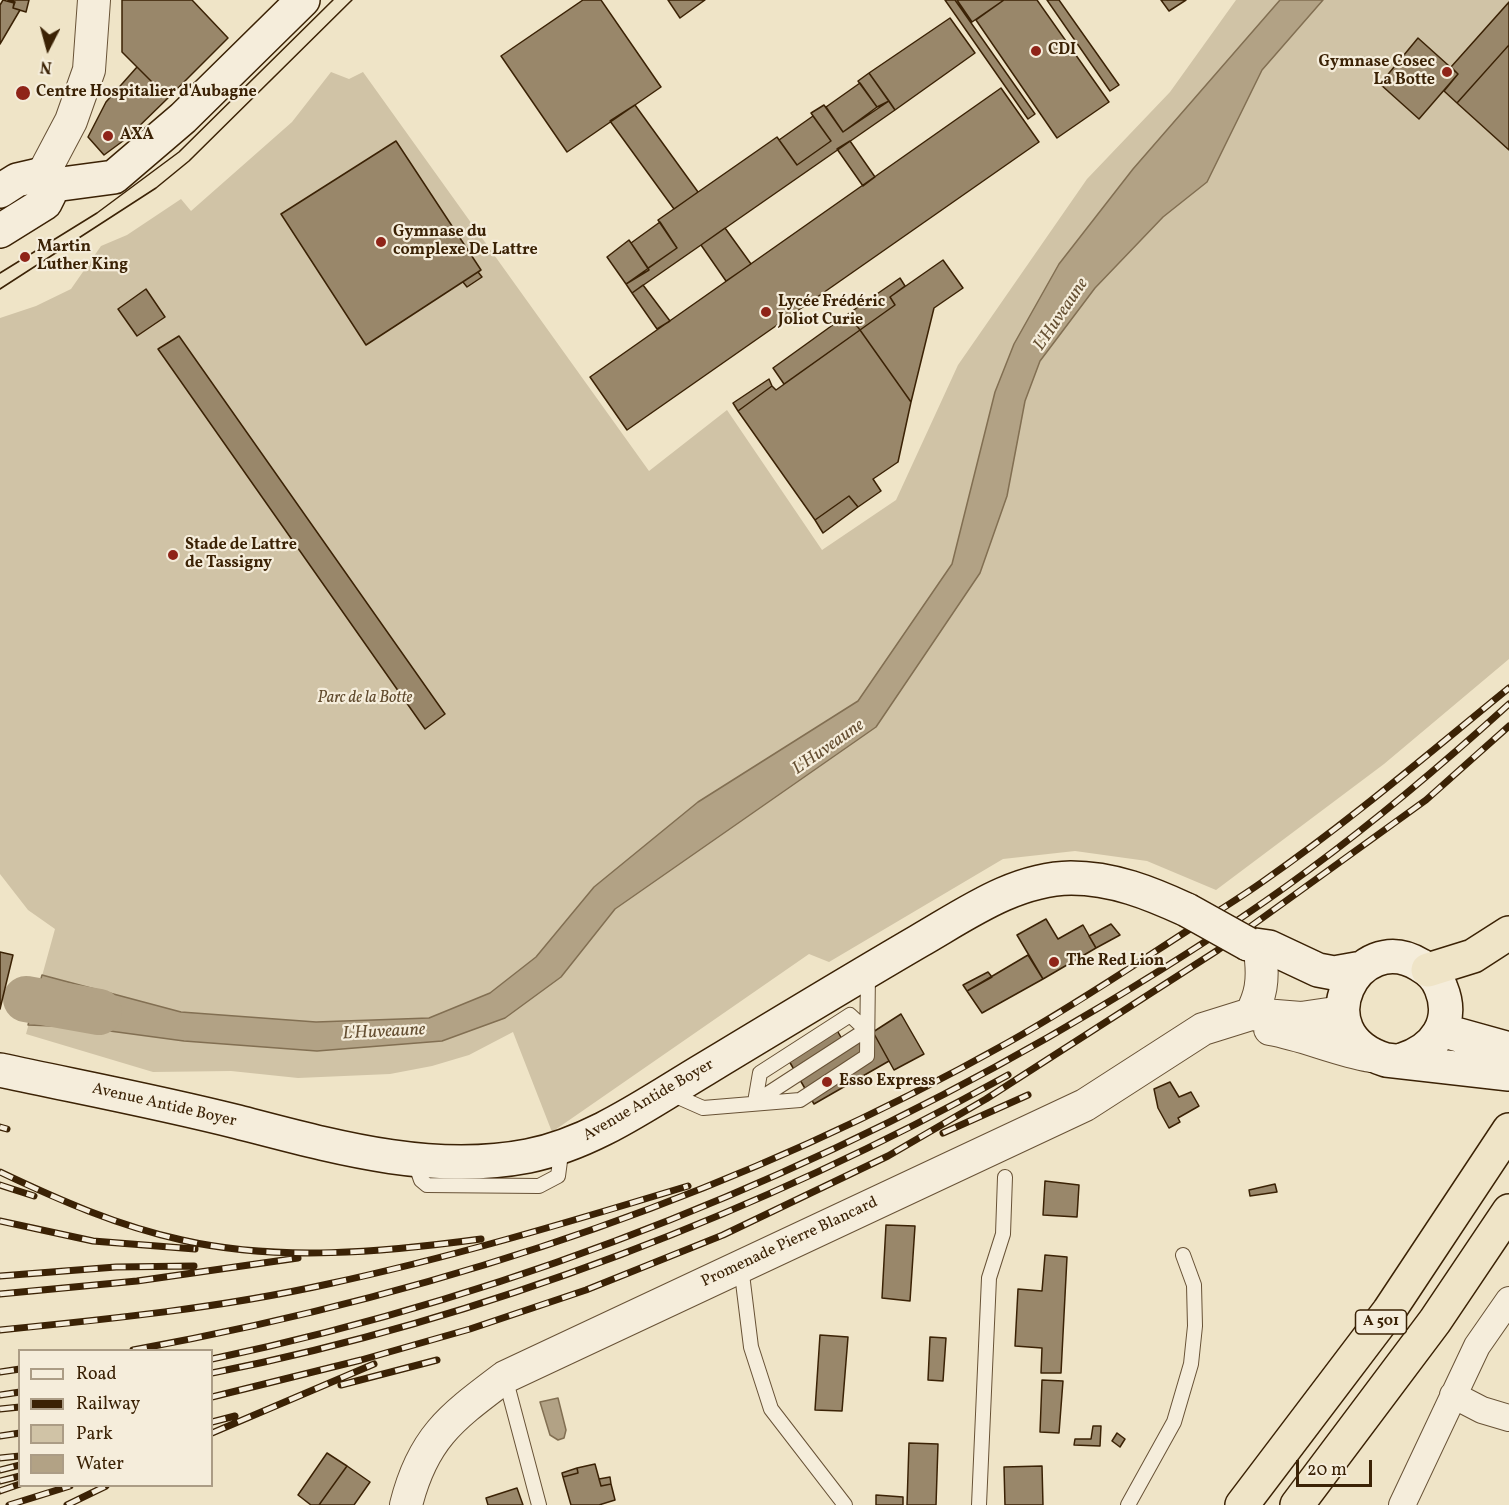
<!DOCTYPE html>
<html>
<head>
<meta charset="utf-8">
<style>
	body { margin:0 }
	#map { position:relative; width:1509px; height:1505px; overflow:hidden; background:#efe4c7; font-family:Vollkorn,serif }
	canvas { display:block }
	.legend { position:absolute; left:18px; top:1349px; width:195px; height:138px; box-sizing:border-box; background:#f5eddb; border:2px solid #ab9c85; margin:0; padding:8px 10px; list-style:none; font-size:18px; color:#3b2205 }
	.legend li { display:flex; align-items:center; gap:12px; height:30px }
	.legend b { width:30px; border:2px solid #ab9c85 }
	.north { position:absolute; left:18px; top:18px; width:60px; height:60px; -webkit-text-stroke:4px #f5eddb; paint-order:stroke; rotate:186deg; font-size:16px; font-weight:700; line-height:24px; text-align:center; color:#3b2205 }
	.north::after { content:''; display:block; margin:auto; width:21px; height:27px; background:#3b2205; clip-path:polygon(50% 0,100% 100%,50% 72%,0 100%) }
	.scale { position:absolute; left:1296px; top:1460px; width:76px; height:27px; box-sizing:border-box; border:3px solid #3b2205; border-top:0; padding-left:8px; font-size:18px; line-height:21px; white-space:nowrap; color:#3b2205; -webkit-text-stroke:4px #f5eddb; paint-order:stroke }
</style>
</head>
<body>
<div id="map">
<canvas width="1509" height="1505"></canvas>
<ul class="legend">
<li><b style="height:8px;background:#f5eddb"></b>Road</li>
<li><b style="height:8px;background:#3b2205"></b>Railway</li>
<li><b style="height:16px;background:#d0c3a6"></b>Park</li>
<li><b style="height:16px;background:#b2a285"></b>Water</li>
</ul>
<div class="north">N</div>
<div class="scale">20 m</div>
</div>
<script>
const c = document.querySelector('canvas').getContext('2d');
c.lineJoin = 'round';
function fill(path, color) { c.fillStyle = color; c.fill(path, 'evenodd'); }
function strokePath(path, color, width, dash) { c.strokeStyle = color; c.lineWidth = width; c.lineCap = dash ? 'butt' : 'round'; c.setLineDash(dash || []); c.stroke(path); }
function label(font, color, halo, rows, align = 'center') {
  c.font = font + ' Vollkorn,serif'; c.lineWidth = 4.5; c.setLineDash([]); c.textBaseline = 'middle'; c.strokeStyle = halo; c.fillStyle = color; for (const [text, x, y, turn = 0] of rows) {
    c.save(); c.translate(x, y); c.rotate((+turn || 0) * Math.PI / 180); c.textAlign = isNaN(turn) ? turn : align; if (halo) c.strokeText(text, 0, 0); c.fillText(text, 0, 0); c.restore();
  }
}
fill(new Path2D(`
	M1236 0H1509V659L1384 764 1216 890 1147 861 1075 851 1003 859 829 962 809 954 552 1132 513 1032 469 1055 432 1066 390 1074 298 1078 231 1071 153 1072 26 1034 55 929 28 910 0 874V318L36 306 71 289 101 246 127 235 181 199 191 211 292 122 331 72 349 79 363 72 649 471 727 410 822 550 896 500 958 365 1087 179 1170 92Z`), '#d0c3a6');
const water = new Path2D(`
	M1280 0H1323L1262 70 1207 182 1163 217 1095 288 1040 361 1025 401 1007 496 980 573 876 727 615 909 561 977 505 1018 442 1041 317 1051 184 1041 80 1027 28 1025 42 975 181 1012 316 1022 429 1018 490 993 536 957 594 887 698 802 858 701 952 564 995 392 1014 344 1059 264 1133 169Z
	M558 1398 566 1430 564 1438 558 1440 550 1435 540 1402Z`);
fill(water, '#b2a285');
strokePath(water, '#826f52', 1.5);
strokePath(new Path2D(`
	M26 999 99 1012`), '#b2a285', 46);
const building = new Path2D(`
	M3 0 14 3 13 8 20 10 0 44V5Z
	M8 0H29L26 12 13 8 15 2Z
	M122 0H192L228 38 168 98 122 52Z
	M583 0H601L661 87 567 152 501 56Z
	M668 0H705L680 18Z
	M945 0H955L1035 114 1028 119Z
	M957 0H1004L972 22Z
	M1004 0H1037L1109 102 1057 138 976 20Z
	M1047 0H1059L1119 85 1110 91Z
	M1161 0H1186L1169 11Z
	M1509 2V45L1457 103 1444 91 1458 74 1451 67Z
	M950 18 975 53 895 110 869 73Z
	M1418 38 1458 74 1419 119 1380 84Z
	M1509 45V150L1457 103Z
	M137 67 168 98 127 138 104 155 88 137 106 102Z
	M869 73 889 101 877 107 858 81Z
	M860 83 877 107 843 132 826 107Z
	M1001 88 1039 142 627 430 590 377Z
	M889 101 895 110 632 293 626 284 677 248 658 220 777 137 797 165 831 141 811 113 824 105 843 132Z
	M635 105 698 192 674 209 610 121Z
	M813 116 831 141 797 165 779 140Z
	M396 141 481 270 366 345 281 214Z
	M850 141 875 177 863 186 837 149Z
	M660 222 677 248 648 268 631 243Z
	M725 228 751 264 726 281 701 245Z
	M629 240 649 270 626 284 607 257Z
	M943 260 963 288 934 308 911 402 860 330 895 305 890 297Z
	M478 272 482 277 467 287 463 282Z
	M900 278 905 286 890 297 895 305 860 330 848 314Z
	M643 285 670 321 657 329 632 293Z
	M146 289 165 317 137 336 118 309Z
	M848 314 860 330 784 384 773 368Z
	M860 330 911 402 898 462 873 479 881 491 858 507 849 496 815 520 738 411 772 386 776 390Z
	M179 336 445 714 425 729 158 349Z
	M769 379 772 386 738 411 733 403Z
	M849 496 858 507 823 533 815 520Z
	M1046 919 1058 939 1083 925 1096 948 1043 979 1017 935Z
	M1111 924 1120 935 1096 948 1089 936Z
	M0 952 13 955 0 1009Z
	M1028 955 1043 979 982 1013 967 991Z
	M988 972 992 977 967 991 963 985Z
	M901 1014 924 1054 894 1070 873 1032Z
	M834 1025 846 1046 873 1032 889 1061 814 1104 785 1054Z
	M1170 1082 1179 1097 1191 1092 1199 1106 1178 1118 1180 1122 1169 1128 1158 1108 1154 1089Z
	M1045 1181 1079 1185 1077 1217 1043 1215Z
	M1275 1184 1277 1192 1250 1196 1249 1190Z
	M886 1225 915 1226 910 1301 882 1298Z
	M1045 1255 1067 1257 1061 1373H1041L1042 1348 1015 1346 1018 1289 1042 1291Z
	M820 1335 848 1337 842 1411 815 1410Z
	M930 1337 946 1338 943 1381 928 1380Z
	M1042 1380 1063 1381 1059 1433 1040 1432Z
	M1093 1426H1101L1100 1446 1074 1445 1075 1439H1091Z
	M1117 1433 1125 1439 1120 1447 1112 1441Z
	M909 1443 938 1444 936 1505H907Z
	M327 1453 347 1466 319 1505H311L298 1495Z
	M595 1464 601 1486 611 1484 615 1500 599 1505H571L563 1477 578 1473 577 1468Z
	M347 1466 370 1482 354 1505H319Z
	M1042 1466 1043 1505H1005L1004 1467Z
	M577 1468 578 1473 563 1477 562 1473Z
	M610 1477 611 1484 601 1486 599 1479Z
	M517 1488 523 1505H488L486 1498Z
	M876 1495 903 1497V1505H876Z`);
fill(building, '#99876a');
strokePath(building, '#3b2205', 1.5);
const service = new Path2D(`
	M850 1015 866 1030 755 1102 760 1073Z
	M669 1093 703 1108 800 1100 867 1056 868 973
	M414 1160 421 1180 427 1185 539 1186 558 1176 560 1161 556 1149
	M741 1266 751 1347 771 1409 845 1505
	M505 1377 539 1505
	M979 1505 989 1278 1003 1234 1005 1177
	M1128 1505 1174 1422 1191 1364 1195 1326 1194 1285 1183 1255`);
const minor = new Path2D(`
	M1453 1395 1482 1410 1509 1418
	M1402 1505 1477 1346 1509 1300`);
const tertiary = new Path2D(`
	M43 174 71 121 89 70 94 0
	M1251 1014C1261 995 1263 981 1261 960
	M1270 1029C1305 1035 1336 1050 1371 1056
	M406 1505C423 1437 452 1417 505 1377L1085 1105 1203 1029 1251 1014 1301 1018 1342 1012`);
const secondary = new Path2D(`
	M54 185 114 177 183 118 303 0
	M0 191 17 180 43 174 54 185
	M0 231 45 203 54 185
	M1248 944 1269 947 1318 970 1334 973 1362 968
	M1441 1030 1509 1049
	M1402 1060C1435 1050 1455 1022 1441 988 1437 977 1429 970 1420 965 1357 926 1301 1034 1386 1060L1509 1074
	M0 1070C79 1087 159 1102 238 1122 331 1146 430 1175 528 1156 593 1143 648 1103 705 1069 776 1026 847 983 919 941 966 914 1014 879 1071 878 1113 878 1150 893 1187 910`);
const motorway = new Path2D(`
	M1428 970 1473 956 1509 933
	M1242 1505 1389 1311 1509 1130
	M1297 1505 1435 1321 1509 1211`);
strokePath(service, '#685236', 16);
strokePath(minor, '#685236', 28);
strokePath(tertiary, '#685236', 34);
strokePath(secondary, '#3b2205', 36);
strokePath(motorway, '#3b2205', 36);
strokePath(service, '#f5eddb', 14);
strokePath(minor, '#f5eddb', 26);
strokePath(tertiary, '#f5eddb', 32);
strokePath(secondary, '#f5eddb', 33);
strokePath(motorway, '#efe4c7', 33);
strokePath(new Path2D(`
	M0 273 97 213 179 152 333 0
	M0 289 156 188 189 161 352 0`), '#3b2205', 1.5);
const rail = new Path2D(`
	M0 1127 7 1129
	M943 1133 1028 1095
	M0 1172C59 1200 118 1226 182 1240 279 1262 384 1252 481 1239
	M0 1185 34 1196
	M0 1221 93 1241 195 1249
	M0 1276 116 1267 194 1266
	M0 1294 137 1281 298 1258
	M0 1330C110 1319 220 1308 328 1284 449 1258 569 1222 688 1186
	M133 1350C439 1294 737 1195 1009 1042 1070 1008 1128 969 1187 931 1213 914 1240 898 1265 880 1350 821 1429 753 1509 688
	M212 1359C524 1293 826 1171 1100 1007 1172 964 1243 919 1310 869 1379 818 1445 762 1509 704
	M0 1372 20 1369
	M212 1373C485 1319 765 1210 1008 1075
	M341 1385 437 1360
	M0 1395 20 1392
	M212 1397 361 1360 470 1329 586 1290 723 1235 888 1156 986 1099 1218 950 1426 800 1509 726
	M0 1409 20 1407
	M212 1422 235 1416
	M212 1433 374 1364
	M0 1436 20 1433
	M0 1458 20 1456
	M0 1470 20 1465
	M0 1481 20 1476
	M0 1491 20 1484
	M9 1505 70 1486
	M67 1505 106 1486`);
strokePath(rail, '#3b2205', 7);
strokePath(rail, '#f5eddb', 4.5, [14]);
const secondaryBridge = new Path2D(`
	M1187 910 1248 944`);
strokePath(secondaryBridge, '#3b2205', 36, []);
strokePath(secondaryBridge, '#f5eddb', 33);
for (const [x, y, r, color] of [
	[1036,51,6,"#8f2418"],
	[1447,72,6,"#8f2418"],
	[23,93,8,"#8f2418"],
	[108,136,6,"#8f2418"],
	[381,242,6,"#8f2418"],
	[25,257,6,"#8f2418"],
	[766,312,6,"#8f2418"],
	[173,555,6,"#8f2418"],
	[1054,962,6,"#8f2418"],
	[827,1082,6,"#8f2418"]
]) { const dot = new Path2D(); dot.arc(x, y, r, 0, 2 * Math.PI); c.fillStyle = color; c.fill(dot); strokePath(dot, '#f5eddb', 2); }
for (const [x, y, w] of [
	[1381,1322,51]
]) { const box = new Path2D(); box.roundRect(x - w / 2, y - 12, w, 24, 4.5); c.fillStyle = '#f5eddb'; c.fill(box); strokePath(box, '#3b2205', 1.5); }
label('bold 15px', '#3b2205', null, [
	["A 501",1381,1322]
]);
label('bold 16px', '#3b2205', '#f5eddb', [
	["CDI",1048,51],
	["Gymnase Cosec",1435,63,"right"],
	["La Botte",1435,81,"right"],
	["Centre Hospitalier d'Aubagne",36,93],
	["AXA",120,136],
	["Gymnase du",393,233],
	["complexe De Lattre",393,251],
	["Martin",37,248],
	["Luther King",37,266],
	["Lycée Frédéric",778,303],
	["Joliot Curie",778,321],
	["Stade de Lattre",185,546],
	["de Tassigny",185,564],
	["The Red Lion",1066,962],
	["Esso Express",839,1082]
], 'left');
label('italic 16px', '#604a2d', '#f5eddb', [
	["Parc de la Botte",365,699]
]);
label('16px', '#3b2205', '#f5eddb', [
	["Avenue Antide Boyer",649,1101,-30],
	["Avenue Antide Boyer",164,1106,13],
	["Promenade Pierre Blancard",790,1243,-25]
]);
label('italic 18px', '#654f32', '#f5eddb', [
	["L'Huveaune",1062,315,-56],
	["L'Huveaune",829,748,-35],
	["L'Huveaune",384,1033,-3]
]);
</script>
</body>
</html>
